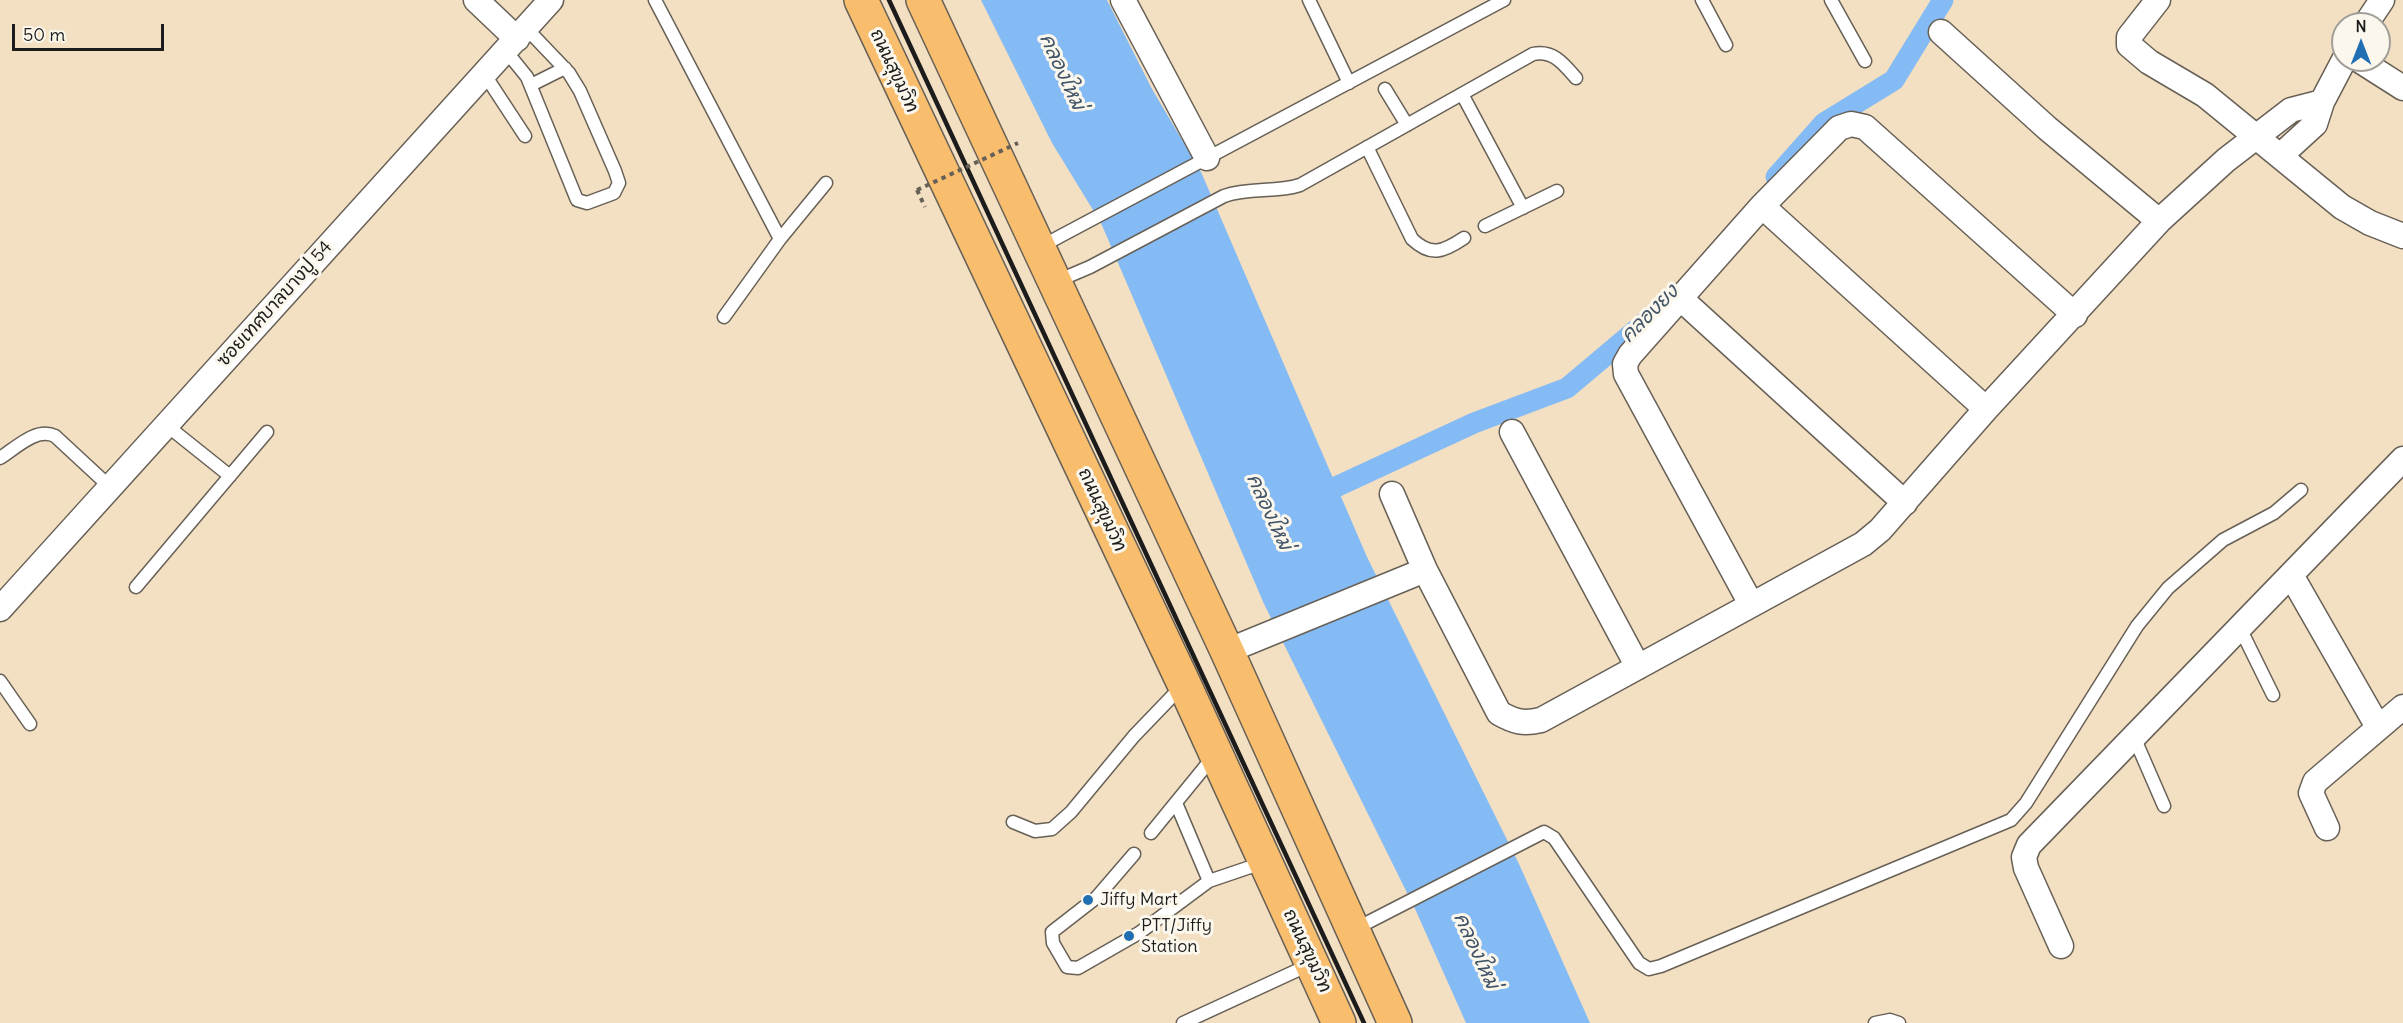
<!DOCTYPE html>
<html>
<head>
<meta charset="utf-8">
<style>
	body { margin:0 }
	#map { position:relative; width:2403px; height:1023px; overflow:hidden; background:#f3dfc2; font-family:Delius,sans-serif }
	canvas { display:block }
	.north { position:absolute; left:2331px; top:12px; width:60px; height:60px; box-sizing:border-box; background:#fbf7ec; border:2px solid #a29f99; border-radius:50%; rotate:0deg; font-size:16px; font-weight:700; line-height:24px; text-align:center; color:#1c1c1c }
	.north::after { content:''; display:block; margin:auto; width:21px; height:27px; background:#1f6fb2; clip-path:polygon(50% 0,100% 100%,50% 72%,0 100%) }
	.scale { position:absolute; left:12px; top:24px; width:152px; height:27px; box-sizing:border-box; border:3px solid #1c1c1c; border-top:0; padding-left:8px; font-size:18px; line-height:21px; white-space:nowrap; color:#1c1c1c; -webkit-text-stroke:4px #fbf7ec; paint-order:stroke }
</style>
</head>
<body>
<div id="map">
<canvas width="2403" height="1023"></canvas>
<div class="north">N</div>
<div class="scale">50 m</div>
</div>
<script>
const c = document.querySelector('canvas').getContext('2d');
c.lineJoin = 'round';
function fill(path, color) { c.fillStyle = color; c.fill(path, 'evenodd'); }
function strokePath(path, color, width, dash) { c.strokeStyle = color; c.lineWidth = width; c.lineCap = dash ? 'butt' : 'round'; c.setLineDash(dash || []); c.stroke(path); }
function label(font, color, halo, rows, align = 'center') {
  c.font = font + ' Delius,"Playpen Sans Thai",sans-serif'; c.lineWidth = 6; c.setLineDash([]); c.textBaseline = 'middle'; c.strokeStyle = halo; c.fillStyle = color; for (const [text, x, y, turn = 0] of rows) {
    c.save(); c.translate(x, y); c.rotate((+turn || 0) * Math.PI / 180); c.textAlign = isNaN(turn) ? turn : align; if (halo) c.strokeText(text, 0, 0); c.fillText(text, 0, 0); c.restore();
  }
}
fill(new Path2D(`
	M981 0H1107L1152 89 1201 172 1367 557 1519 864 1590 1023H1466L1416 911 1264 604 1101 223 1052 143Z`), '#85bbf4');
strokePath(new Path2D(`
	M1776 177 1824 123 1894 80 1943 0
	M1312 498 1474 423 1567 388 1649 319`), '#85bbf4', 21);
const service = new Path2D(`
	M655 0 780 239 826 183
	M1309 0 1349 83
	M1702 0 1726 45
	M1831 0 1865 61
	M506 51 527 77 577 200 587 203 614 193 619 183 615 171 580 91 569 73 526 28
	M485 75 525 136
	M531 85 565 68
	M1385 89 1407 125
	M1462 94 1523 208
	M1367 147 1412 239C1431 257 1443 252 1464 238
	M1485 226 1557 191
	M1040 247 1504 0
	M1057 281 1090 267 1224 196C1250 187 1275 193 1300 185L1533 54C1553 50 1563 63 1576 78
	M724 317 780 239
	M165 424 230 476
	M0 458C16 448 36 427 55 436L109 486
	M136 587 267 432
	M2240 628 2273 695
	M0 681 30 724
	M2134 737 2164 806
	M1176 803 1209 881
	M1013 822 1035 831 1052 829 1071 812 1134 736 1183 685
	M1151 833 1213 757
	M1134 854 1097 897 1052 932 1053 943 1067 967 1078 968 1139 933 1209 881 1265 862
	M1353 930 1544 832 1554 838 1639 963 1649 969 1661 966 2011 820 2026 803 2137 626 2168 588 2223 540 2274 513 2301 490
	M1183 1023 1311 964
	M1875 1023 1890 1020 1899 1023`);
const minor = new Path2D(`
	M476 0 517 39
	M1123 0 1207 158
	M2158 0 2129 37V45L2149 62 2205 95 2342 207 2370 223 2403 236
	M2366 24 2382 0
	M1941 32 2047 128 2159 221
	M2359 60 2403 88
	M2280 156 2315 124 2322 102 2344 60
	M1762 206 1986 409
	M1680 298 1905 503
	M1512 432 1638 667
	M1392 494 1425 570
	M2291 575 2378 727
	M1751 604 1626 374 1625 364 1630 355 1762 206 1839 128 1851 124 1865 127 2075 315
	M0 609 551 0
	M1227 651 1425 570 1499 713C1515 722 1523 724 1541 720L1863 544 1880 530 1986 409 2159 221 2226 160 2291 110 2322 102
	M2327 828 2311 793 2315 782 2403 707
	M2061 946 2026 868 2024 857 2029 845 2403 459`);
const trunk = new Path2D(`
	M861 0 1184 684 1339 1023
	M923 0 1227 651 1395 1023`);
strokePath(service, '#676056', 15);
strokePath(minor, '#676056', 27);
strokePath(trunk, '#676056', 36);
strokePath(new Path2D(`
	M917 190 925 207`), '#676056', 4, [4.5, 4.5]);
strokePath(service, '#fff', 12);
strokePath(minor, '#fff', 24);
strokePath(trunk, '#f9be6d', 33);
strokePath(new Path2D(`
	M889 0 1364 1023`), '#1c1c1c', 4.5);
strokePath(new Path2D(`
	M917 190 1018 143`), '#676056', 4, [4.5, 4.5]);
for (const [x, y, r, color] of [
	[1088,900,6,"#1f6fb2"],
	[1129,936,6,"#1f6fb2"]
]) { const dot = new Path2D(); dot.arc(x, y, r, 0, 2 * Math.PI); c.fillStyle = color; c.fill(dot); strokePath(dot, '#fbf7ec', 2); }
label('18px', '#1c1c1c', '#fbf7ec', [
	["ถนนสุขุมวิท",894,71,65],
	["ซอยเทศบาลบางปู 54",275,304,-48],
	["ถนนสุขุมวิท",1102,510,65],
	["ถนนสุขุมวิท",1307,951,65]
]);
label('18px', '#1c1c1c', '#fbf7ec', [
	["Jiffy Mart",1100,900],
	["PTT/Jiffy",1141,926],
	["Station",1141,947]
], 'left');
label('italic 20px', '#415468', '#fbf7ec', [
	["คลองใหม่",1062,72,65],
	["คลองยง",1650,314,-45],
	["คลองใหม่",1269,512,65],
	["คลองใหม่",1476,951,65]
]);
</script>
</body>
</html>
